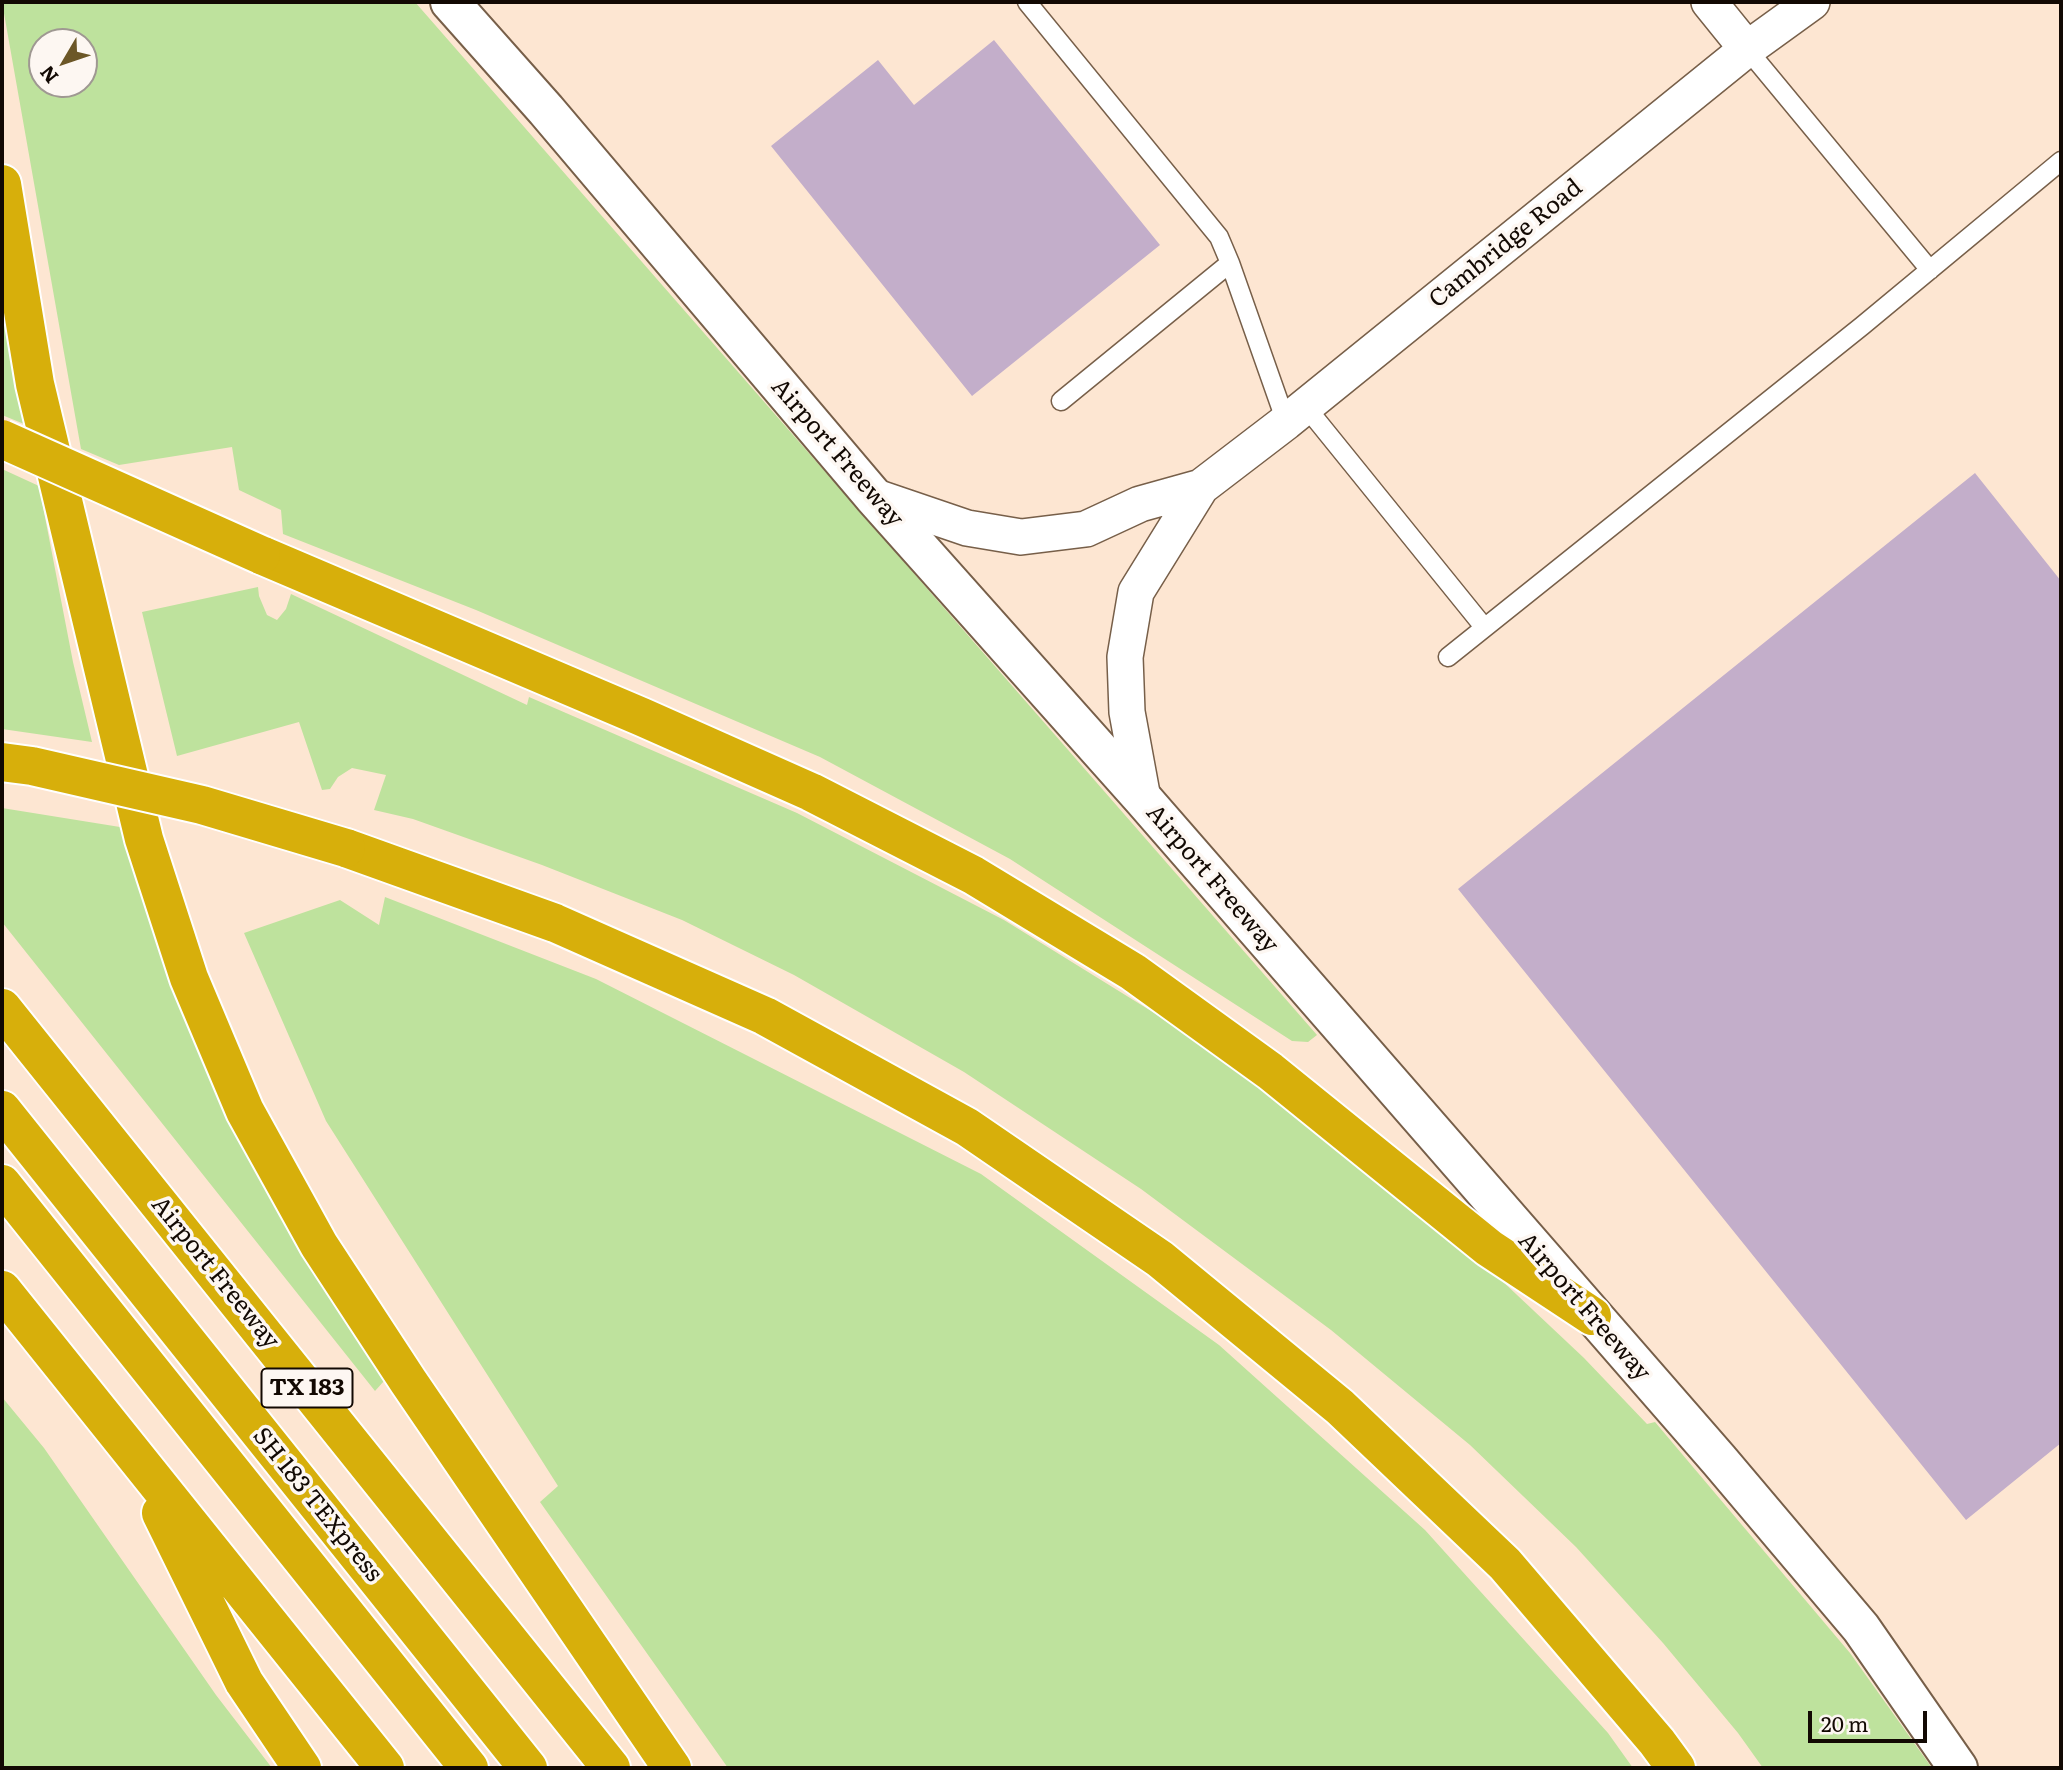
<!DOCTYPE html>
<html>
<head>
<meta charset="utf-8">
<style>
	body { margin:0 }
	#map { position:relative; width:2063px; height:1770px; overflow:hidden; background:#fde6d2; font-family:Literata,serif }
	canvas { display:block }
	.frame { position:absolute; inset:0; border:4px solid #120903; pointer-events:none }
	.north { position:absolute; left:28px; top:28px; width:70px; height:70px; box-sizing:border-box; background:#fdf7f2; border:2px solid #9f9892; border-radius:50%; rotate:231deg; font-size:19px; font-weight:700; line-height:28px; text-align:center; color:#120903 }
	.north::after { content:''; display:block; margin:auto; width:24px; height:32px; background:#6c5727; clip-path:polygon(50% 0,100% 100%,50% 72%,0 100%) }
	.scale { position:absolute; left:1808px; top:1711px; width:119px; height:32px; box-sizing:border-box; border:4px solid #120903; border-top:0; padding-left:9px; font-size:21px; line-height:24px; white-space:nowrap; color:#120903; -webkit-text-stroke:5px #fdf7f2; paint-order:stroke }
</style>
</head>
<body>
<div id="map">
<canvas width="2063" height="1770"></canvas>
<div class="frame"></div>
<div class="north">N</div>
<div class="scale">20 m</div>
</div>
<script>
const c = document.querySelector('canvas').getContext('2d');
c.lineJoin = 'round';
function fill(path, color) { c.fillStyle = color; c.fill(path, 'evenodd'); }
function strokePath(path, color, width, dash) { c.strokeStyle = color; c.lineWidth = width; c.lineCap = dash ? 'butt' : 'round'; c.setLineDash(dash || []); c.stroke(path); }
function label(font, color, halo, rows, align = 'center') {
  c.font = font + ' Literata,serif'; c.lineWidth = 7; c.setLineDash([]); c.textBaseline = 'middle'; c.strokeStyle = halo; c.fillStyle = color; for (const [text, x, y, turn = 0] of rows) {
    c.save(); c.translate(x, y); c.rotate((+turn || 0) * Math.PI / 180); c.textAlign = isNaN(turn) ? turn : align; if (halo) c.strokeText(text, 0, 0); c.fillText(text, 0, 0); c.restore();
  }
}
fill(new Path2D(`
	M2 2H415L1317 1035 1308 1042 1292 1041 1010 859 820 757 476 610 283 534 281 510 239 490 232 447 119 465 81 449ZM42 42H84V84H42Z
	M2 273 29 426 2 415Z
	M2 469 39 486 73 662 92 742 2 729Z
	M258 587 259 596 267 615 277 620 286 609 291 594 527 705 529 697 797 813 1004 920 1156 1014 1295 1113 1499 1278 1584 1358 1647 1424 1655 1422 1850 1653 1932 1768H1763L1738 1733 1663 1643 1576 1547 1470 1445 1331 1330 1141 1189 964 1072 794 975 682 920 542 865 413 819 374 810 386 775 352 768 338 777 330 789 322 790 299 722 177 756 142 612Z
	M2 808 120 827 199 1053 250 1158 322 1283 384 1381 375 1391 2 922Z
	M385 897 596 979 981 1174 1219 1345 1425 1530 1608 1733 1633 1768H728L540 1502 558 1486 326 1121 244 933 340 900 379 925Z
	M2 1397 44 1448 216 1695 272 1768H2Z`), '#bee29d');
fill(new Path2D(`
	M994 40 1160 245 972 396 771 146 878 60 914 105Z
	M1975 473 2061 581V1443L1966 1520 1458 889Z`), '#c3aeca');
const service = new Path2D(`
	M1027 2 1219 237 1230 263 1286 422
	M1747 49 1930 270
	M1061 401 1230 263
	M1306 407 1484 627
	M1448 657 1862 326 2061 161`);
const minor = new Path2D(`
	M1709 2 1747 49
	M873 496 967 528 1021 537 1086 529 1140 504 1201 487
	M1143 799 1127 712 1125 657 1136 592 1201 487 1286 422 1747 49 1812 2`);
const secondary = new Path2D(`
	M450 2 546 110 873 496 1143 799 1719 1460 1861 1628 1958 1768`);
const motorway = new Path2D(`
	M2 184 35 384 144 839 189 978 245 1111 319 1245 408 1381 672 1768
	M261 555 642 717 811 792 973 875 1133 972 1270 1071 1489 1248 1592 1316
	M346 848 555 923 765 1016 967 1127 1160 1259 1340 1407 1505 1564 1657 1742 1676 1768
	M2 1008 611 1768
	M2 1110 528 1768
	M2 1184 469 1768
	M2 1290 385 1768
	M161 1513 244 1682 302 1768`);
strokePath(service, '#775f49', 21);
strokePath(minor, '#775f49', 38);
strokePath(secondary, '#775f49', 42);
strokePath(motorway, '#fff', 42);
strokePath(service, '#fff', 18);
strokePath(minor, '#fff', 35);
strokePath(secondary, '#fff', 38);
strokePath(motorway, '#d7af0b', 38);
const motorwayBridge = new Path2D(`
	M2 439 261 555
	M2 762 32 766 202 805 346 848`);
strokePath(motorwayBridge, '#fff', 42, []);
strokePath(motorwayBridge, '#d7af0b', 38);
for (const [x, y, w] of [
	[307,1388,91]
]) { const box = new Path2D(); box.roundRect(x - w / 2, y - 19.5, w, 39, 5); c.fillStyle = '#fdf7f2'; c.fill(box); strokePath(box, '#120903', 2); }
label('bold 23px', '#120903', null, [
	["TX 183",307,1388]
]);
label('24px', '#120903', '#fdf7f2', [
	["Cambridge Road",1506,244,-39],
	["Airport Freeway",837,453,49],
	["Airport Freeway",1212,879,49],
	["Airport Freeway",215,1273,51],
	["Airport Freeway",1584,1307,49],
	["SH 183 TEXpress",317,1505,51]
]);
</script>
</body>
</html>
